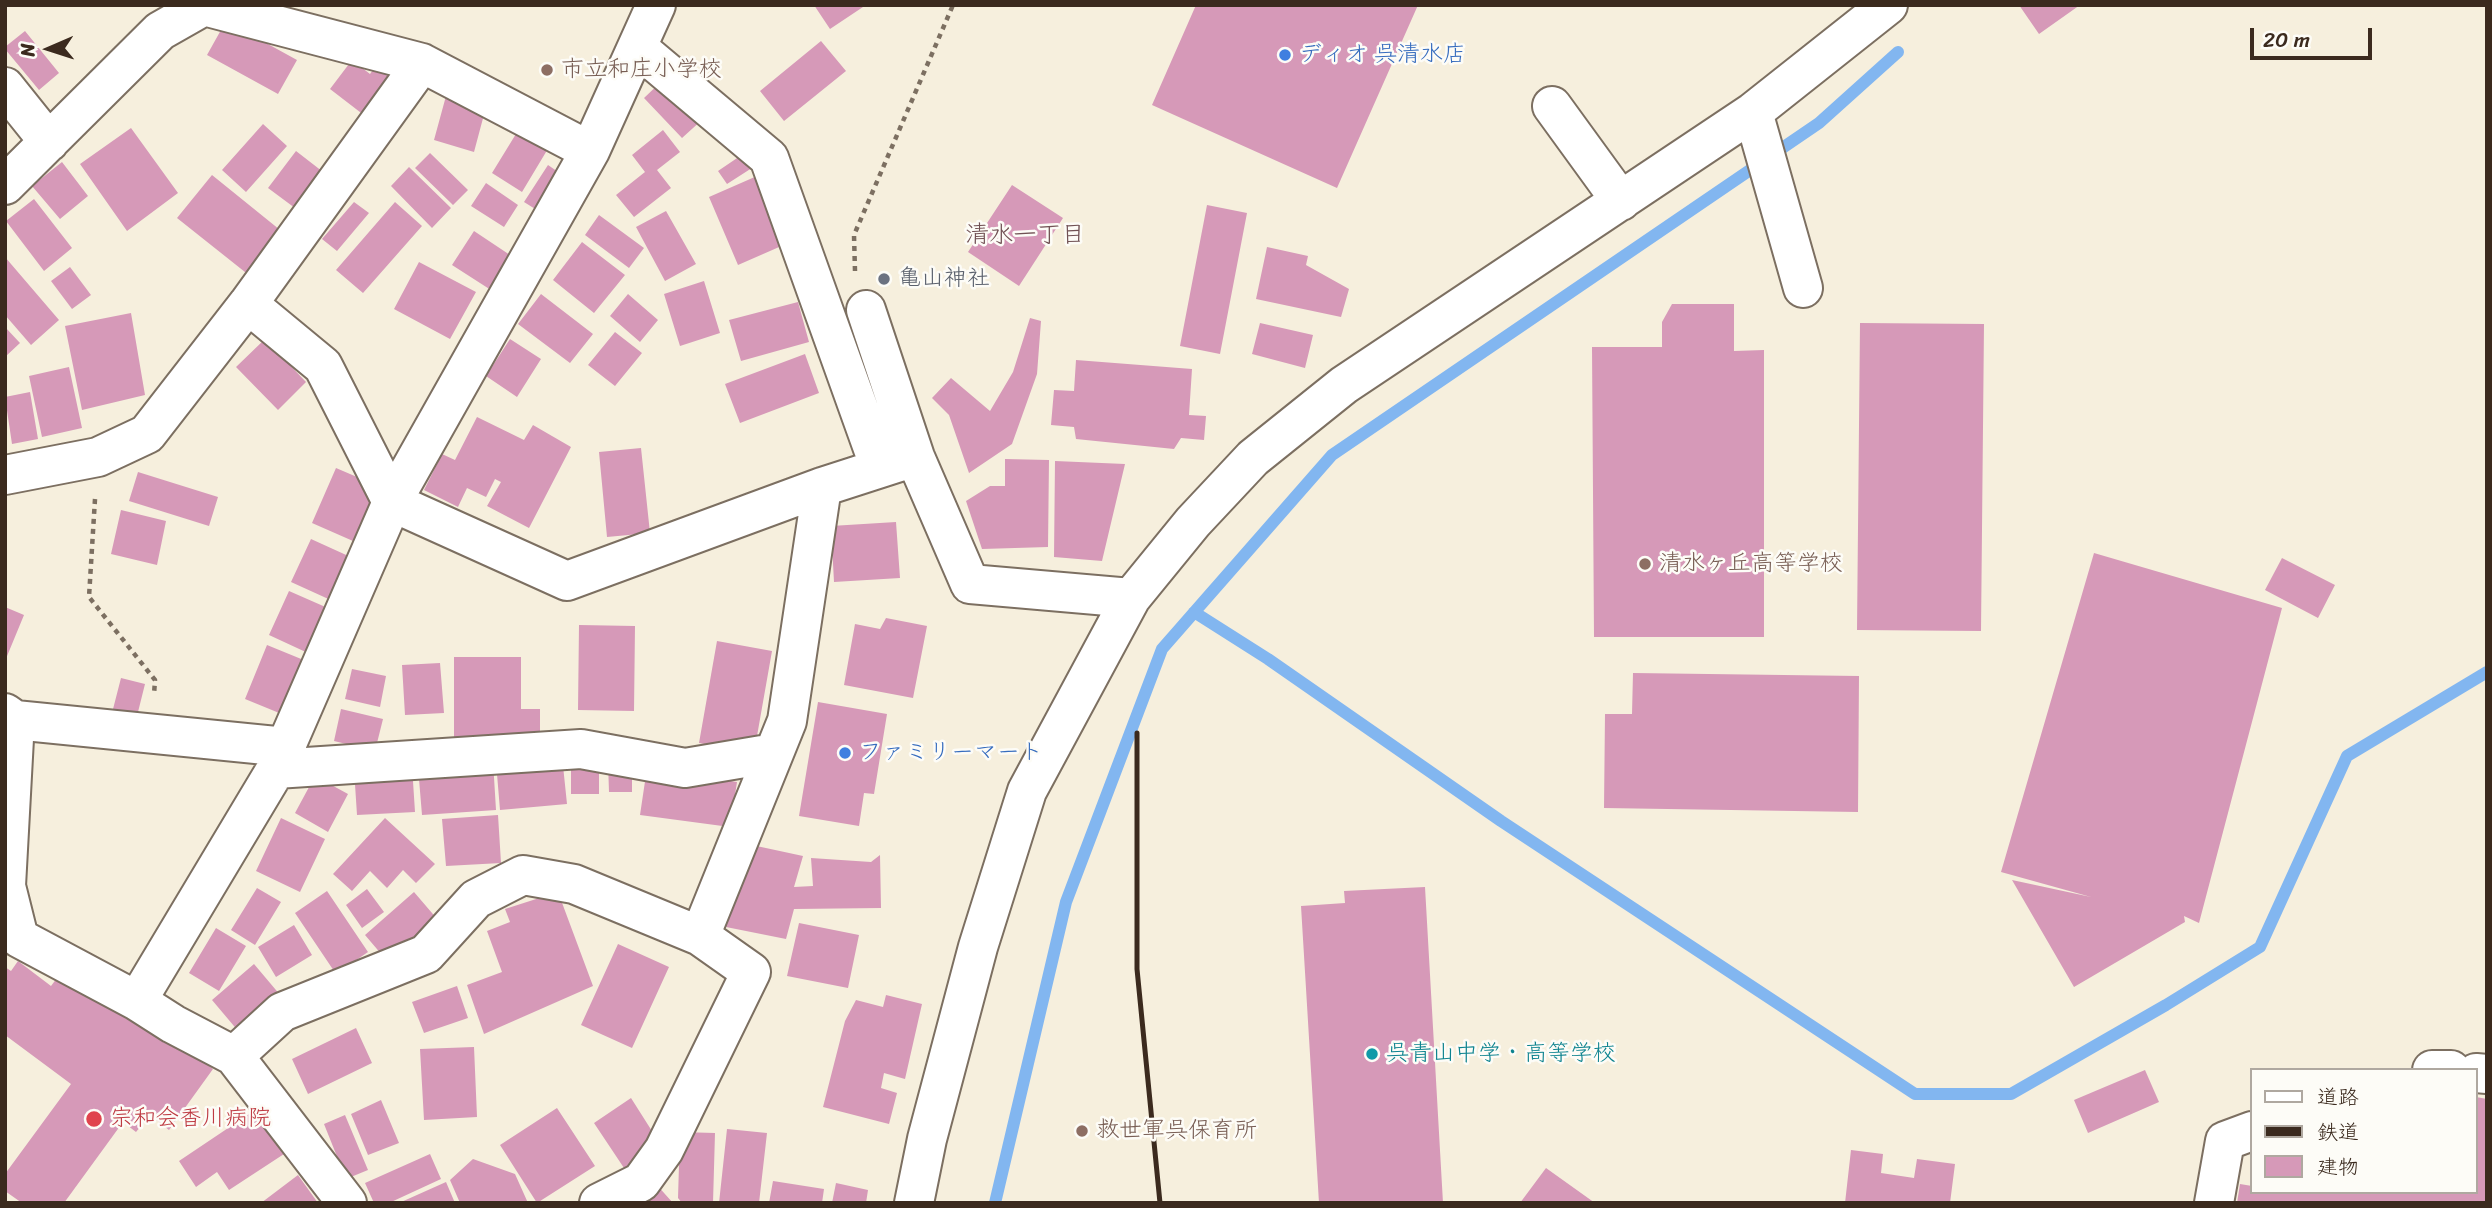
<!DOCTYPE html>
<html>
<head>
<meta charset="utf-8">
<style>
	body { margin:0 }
	#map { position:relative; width:2492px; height:1208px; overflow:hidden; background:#f6efdd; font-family:Sriracha,"Klee One",sans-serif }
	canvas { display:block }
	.frame { position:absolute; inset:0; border:7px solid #3b2a1e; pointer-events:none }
	.legend { position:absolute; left:2250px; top:1068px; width:228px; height:126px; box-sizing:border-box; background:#fdfcf7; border:2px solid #afa8a0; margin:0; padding:9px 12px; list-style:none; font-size:21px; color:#3b2a1e }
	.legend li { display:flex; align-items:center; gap:14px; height:35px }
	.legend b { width:35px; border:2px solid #afa8a0 }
	.north { position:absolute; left:14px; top:14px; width:70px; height:70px; -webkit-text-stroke:5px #fdfcf7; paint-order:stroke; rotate:267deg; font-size:19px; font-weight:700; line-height:28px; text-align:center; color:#3b2a1e }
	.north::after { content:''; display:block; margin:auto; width:24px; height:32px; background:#3b2a1e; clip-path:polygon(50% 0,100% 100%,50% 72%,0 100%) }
	.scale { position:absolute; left:2250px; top:28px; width:122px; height:32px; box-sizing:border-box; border:4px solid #3b2a1e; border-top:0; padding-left:9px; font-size:21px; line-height:24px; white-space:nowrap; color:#3b2a1e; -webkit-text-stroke:5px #fdfcf7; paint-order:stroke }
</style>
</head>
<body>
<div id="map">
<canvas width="2492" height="1208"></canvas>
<div class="frame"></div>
<ul class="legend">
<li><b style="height:9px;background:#fff"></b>道路</li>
<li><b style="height:9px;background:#3b2a1e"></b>鉄道</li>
<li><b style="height:19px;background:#d699b8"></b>建物</li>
</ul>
<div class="north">N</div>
<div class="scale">20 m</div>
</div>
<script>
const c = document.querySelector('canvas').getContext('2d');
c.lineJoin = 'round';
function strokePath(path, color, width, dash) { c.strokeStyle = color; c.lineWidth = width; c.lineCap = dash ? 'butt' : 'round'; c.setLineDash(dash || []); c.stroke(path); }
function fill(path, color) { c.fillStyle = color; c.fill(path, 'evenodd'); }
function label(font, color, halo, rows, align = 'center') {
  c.font = font + ' Sriracha,"Klee One",sans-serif'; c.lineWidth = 5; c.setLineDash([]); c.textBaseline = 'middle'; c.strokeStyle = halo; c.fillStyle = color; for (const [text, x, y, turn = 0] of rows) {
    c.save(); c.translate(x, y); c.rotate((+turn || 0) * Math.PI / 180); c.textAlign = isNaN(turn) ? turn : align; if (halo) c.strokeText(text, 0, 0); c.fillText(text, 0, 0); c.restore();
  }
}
strokePath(new Path2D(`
	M1194 612 1268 659 1501 821 1915 1094H2011L2166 1005 2260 947 2347 756 2487 672
	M995 1203 1066 902 1162 649 1332 455 1819 123 1898 52`), '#82b6f0', 12);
fill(new Path2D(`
	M814 5H866L830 29Z
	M1196 5H1418L1337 188 1152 105Z
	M2019 5H2080L2039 34Z
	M226 21 297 60 278 94 207 55Z
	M25 31 59 73 39 90 5 49V47Z
	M821 41 846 71 784 121 760 91Z
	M383 56 404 72 369 119 330 89 352 60 370 74Z
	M664 79 703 119 682 138 644 98Z
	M446 96 486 107 474 152 434 140Z
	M263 124 287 146 246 192 222 170Z
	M131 128 178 193 127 231 80 164Z
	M519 129 549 147 522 192 492 173Z
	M663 130 680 152 657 170 671 188 634 217 616 195 645 172 632 155Z
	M296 151 327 175 299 211 268 188Z
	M746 152 755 166 727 184 718 171Z
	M430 153 468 190 453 205 415 168Z
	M62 162 88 196 60 219 32 186Z
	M548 165 564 176 540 212 524 202Z
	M409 167 451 208 432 228 391 186Z
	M212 175 285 234 250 276 177 218Z
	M757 176 786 244 738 265 709 197Z
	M486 183 518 205 504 227 471 206Z
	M1012 185 1063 218 1019 286 968 252Z
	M34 199 72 248 44 271 6 221Z
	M354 202 369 213 337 251 322 239Z
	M395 202 422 226 363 293 336 270Z
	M1207 205 1247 213 1220 354 1180 346Z
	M666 211 696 264 665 281 636 227Z
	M599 215 644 248 629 268 585 235Z
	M474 231 516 259 494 292 452 265Z
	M582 242 625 275 594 313 553 280Z
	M1267 247 1308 256 1306 265 1349 289 1341 317 1256 299Z
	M5 257 59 320 31 345 5 315Z
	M419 262 476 292 450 339 394 309Z
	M70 267 91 295 72 309 51 281Z
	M704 281 720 333 680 346 664 294Z
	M541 294 593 334 570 363 518 324Z
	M628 294 658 320 640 342 610 316Z
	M798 302 809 342 741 361 729 320Z
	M1672 304H1734V351L1764 350V637H1594L1592 347H1662V322Z
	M131 313 145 395 82 410 65 326Z
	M1030 318 1041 321 1037 374 1012 444 969 473 949 415 932 398 951 378 990 411 1013 372Z
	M1260 323 1313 335 1305 368 1252 354Z
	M1860 323 1984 324 1981 631 1857 630Z
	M5 327 20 343 5 357Z
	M615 332 642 353 615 386 588 365Z
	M265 339 306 382 278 410 236 367Z
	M510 339 541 359 517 397 486 376Z
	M805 354 819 393 740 423 725 384Z
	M1076 360 1192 369 1189 415 1206 416 1204 440 1181 438 1174 449 1076 439 1074 427 1051 425 1054 390 1074 391Z
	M69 367 82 428 42 437 29 376Z
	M30 392 38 439 12 444 5 397Z
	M477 417 524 440 533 425 571 447 529 528 487 506 501 482 495 479 486 497 467 488 458 507 424 490 442 454 455 460Z
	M641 448 650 533 607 537 599 452Z
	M1005 459 1049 460 1048 547 982 549 966 501 990 486H1005Z
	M1055 461 1125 464 1102 561 1054 557Z
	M336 468 378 486 353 541 312 523Z
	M138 472 218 497 209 526 129 501Z
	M121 510 166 521 157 565 111 554Z
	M896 522 900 578 834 582 831 526Z
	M311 539 355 559 335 602 291 582Z
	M2094 553 2282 608 2199 923 2184 916 2185 922 2074 987 2012 880 2091 897 2001 872Z
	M2282 558 2335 585 2318 618 2265 590Z
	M289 591 330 609 310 654 269 635Z
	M5 607 24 615 5 661Z
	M886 618 927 626 913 698 844 685 855 624 880 629Z
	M579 625 635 626 634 711 578 710Z
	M717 641 772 651 754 753 699 743Z
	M267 645 311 663 289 717 245 699Z
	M454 657H521V709H540V747L454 746Z
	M440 663 444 713 405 715 402 665Z
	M352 669 386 676 380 707 345 699Z
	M1633 673 1859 676 1858 812 1604 808 1605 714H1632Z
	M121 678 145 684 136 720 112 713Z
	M818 702 887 714 874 794 864 793 859 826 799 816Z
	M341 709 383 719 375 751 334 741Z
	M562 756 567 804 500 810 496 762Z
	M599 758V794H571V759Z
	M493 761 496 810 422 815 418 767Z
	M608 762H632V792H609Z
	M412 766 415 812 357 815 354 769Z
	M647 768 737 782 730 827 640 815Z
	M315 776 348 794 328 832 295 813Z
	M498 815 501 863 446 866 442 819Z
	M281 818 325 839 300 892 256 871Z
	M385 818 435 864 416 883 403 870 387 888 370 871 352 891 333 874Z
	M738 842 803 856 794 887 813 886 811 858 871 862 880 855 881 908 794 909 786 939 721 926Z
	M1425 887 1443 1203H1319L1301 906 1345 903 1344 891Z
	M257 888 281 902 255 945 231 930Z
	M367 889 384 912 362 928 346 905Z
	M327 891 368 952 336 974 295 913Z
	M414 892 438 920 388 962 365 935Z
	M558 892 593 986 484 1034 467 985 502 972 487 931 510 922 505 909Z
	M799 923 859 935 848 988 787 976Z
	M294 925 312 955 276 977 258 947Z
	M216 928 246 946 219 991 189 973Z
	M618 944 669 967 632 1048 581 1025Z
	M18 961 51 986 63 970 131 1008 213 1069 169 1130 150 1115 136 1132 123 1122 64 1203H22L5 1191V1174L71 1084 5 1035V967L11 971Z
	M254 964 281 996 239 1032 212 1000Z
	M457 986 468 1018 424 1033 412 1002Z
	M886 995 922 1004 905 1079 884 1073 881 1088 897 1093 889 1124 823 1107 845 1021 856 1000 883 1007Z
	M356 1028 372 1063 308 1094 292 1059Z
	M474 1047 477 1117 424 1120 420 1049Z
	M2145 1070 2159 1102 2088 1133 2074 1100Z
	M2476 1097 2487 1099V1203H2237L2240 1184 2252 1186V1192H2476Z
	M631 1098 664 1150 628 1174 594 1123Z
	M381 1100 399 1143 368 1155 351 1114Z
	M557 1108 595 1166 537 1203 500 1145Z
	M255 1110 284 1154 229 1190 217 1172 196 1187 179 1161Z
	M345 1115 368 1170 346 1179 324 1124Z
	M727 1129 767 1133 759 1203H719Z
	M680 1132 715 1133 713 1203H682L678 1198Z
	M1851 1150 1883 1154 1881 1173 1914 1178 1917 1159 1955 1164 1950 1203H1845Z
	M430 1154 441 1179 389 1203H374L365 1183Z
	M473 1159 515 1174 528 1203H460L450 1180Z
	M1546 1168 1595 1203H1520Z
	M298 1175 318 1203H261Z
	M773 1181 824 1189 822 1203H769Z
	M446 1182 455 1203H399Z
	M836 1183 868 1190 866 1203H832Z
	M656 1184 673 1203H635Z`), '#d699b8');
const minor = new Path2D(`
	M638 48 769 158 880 468
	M5 87 49 142
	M1552 106 1621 201
	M1753 112 1803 288
	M5 185 160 31 204 6 422 63 590 151
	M248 304 323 366 392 502 567 581 822 487 915 457
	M866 310 915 457 970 584 1131 598
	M5 475 98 457 147 434 248 304 422 63
	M5 713 15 720 6 886 19 938 137 1001 173 1024 234 1056 347 1203
	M15 720 286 747
	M276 769 581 749 685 768 774 753
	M700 936 787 721 822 487
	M137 1001 276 769 392 502 590 151 656 5
	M234 1056 282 1012 426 954 476 899 523 875 574 884 700 936 751 972 664 1150 641 1182 599 1203
	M2432 1070H2451
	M2476 1073 2487 1074
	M914 1203 927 1139 978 947 1027 791 1131 598 1193 522 1253 458 1344 385 1753 112 1888 5
	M2214 1203 2225 1141 2252 1131`);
strokePath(minor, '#7c6f61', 42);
strokePath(new Path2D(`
	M855 271 854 235 953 5
	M95 499 89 597 155 680 154 695`), '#7c6f61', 4.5, [5, 5]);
strokePath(minor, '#fff', 38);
strokePath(new Path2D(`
	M1137 733V969L1160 1203`), '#3b2a1e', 5);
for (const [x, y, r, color] of [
	[1285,55,7,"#3f7fe0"],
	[547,70,7,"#8d6e63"],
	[884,279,7,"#6b7280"],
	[1645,564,7,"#8d6e63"],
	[845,753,7,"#3f7fe0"],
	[1372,1054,7,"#0f9aa8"],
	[94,1119,9,"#e0444e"],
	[1082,1131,7,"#8d6e63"]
]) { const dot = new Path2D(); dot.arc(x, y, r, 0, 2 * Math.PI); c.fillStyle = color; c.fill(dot); strokePath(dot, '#fdfcf7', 2.5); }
label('23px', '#366cbe', '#fdfcf7', [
	["ディオ 呉清水店",1299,55],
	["ファミリーマート",859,753]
], 'left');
label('23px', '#785e54', '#fdfcf7', [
	["市立和庄小学校",561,70],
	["清水ヶ丘高等学校",1659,564],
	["救世軍呉保育所",1096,1131]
], 'left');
label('23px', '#5b616d', '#fdfcf7', [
	["亀山神社",898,279]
], 'left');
label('23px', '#0d838f', '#fdfcf7', [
	["呉青山中学・高等学校",1386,1054]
], 'left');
label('23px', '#be3a42', '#fdfcf7', [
	["宗和会香川病院",110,1119]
], 'left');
label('24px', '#715154', '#fdfcf7', [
	["清水一丁目",1025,236]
]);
</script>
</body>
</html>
